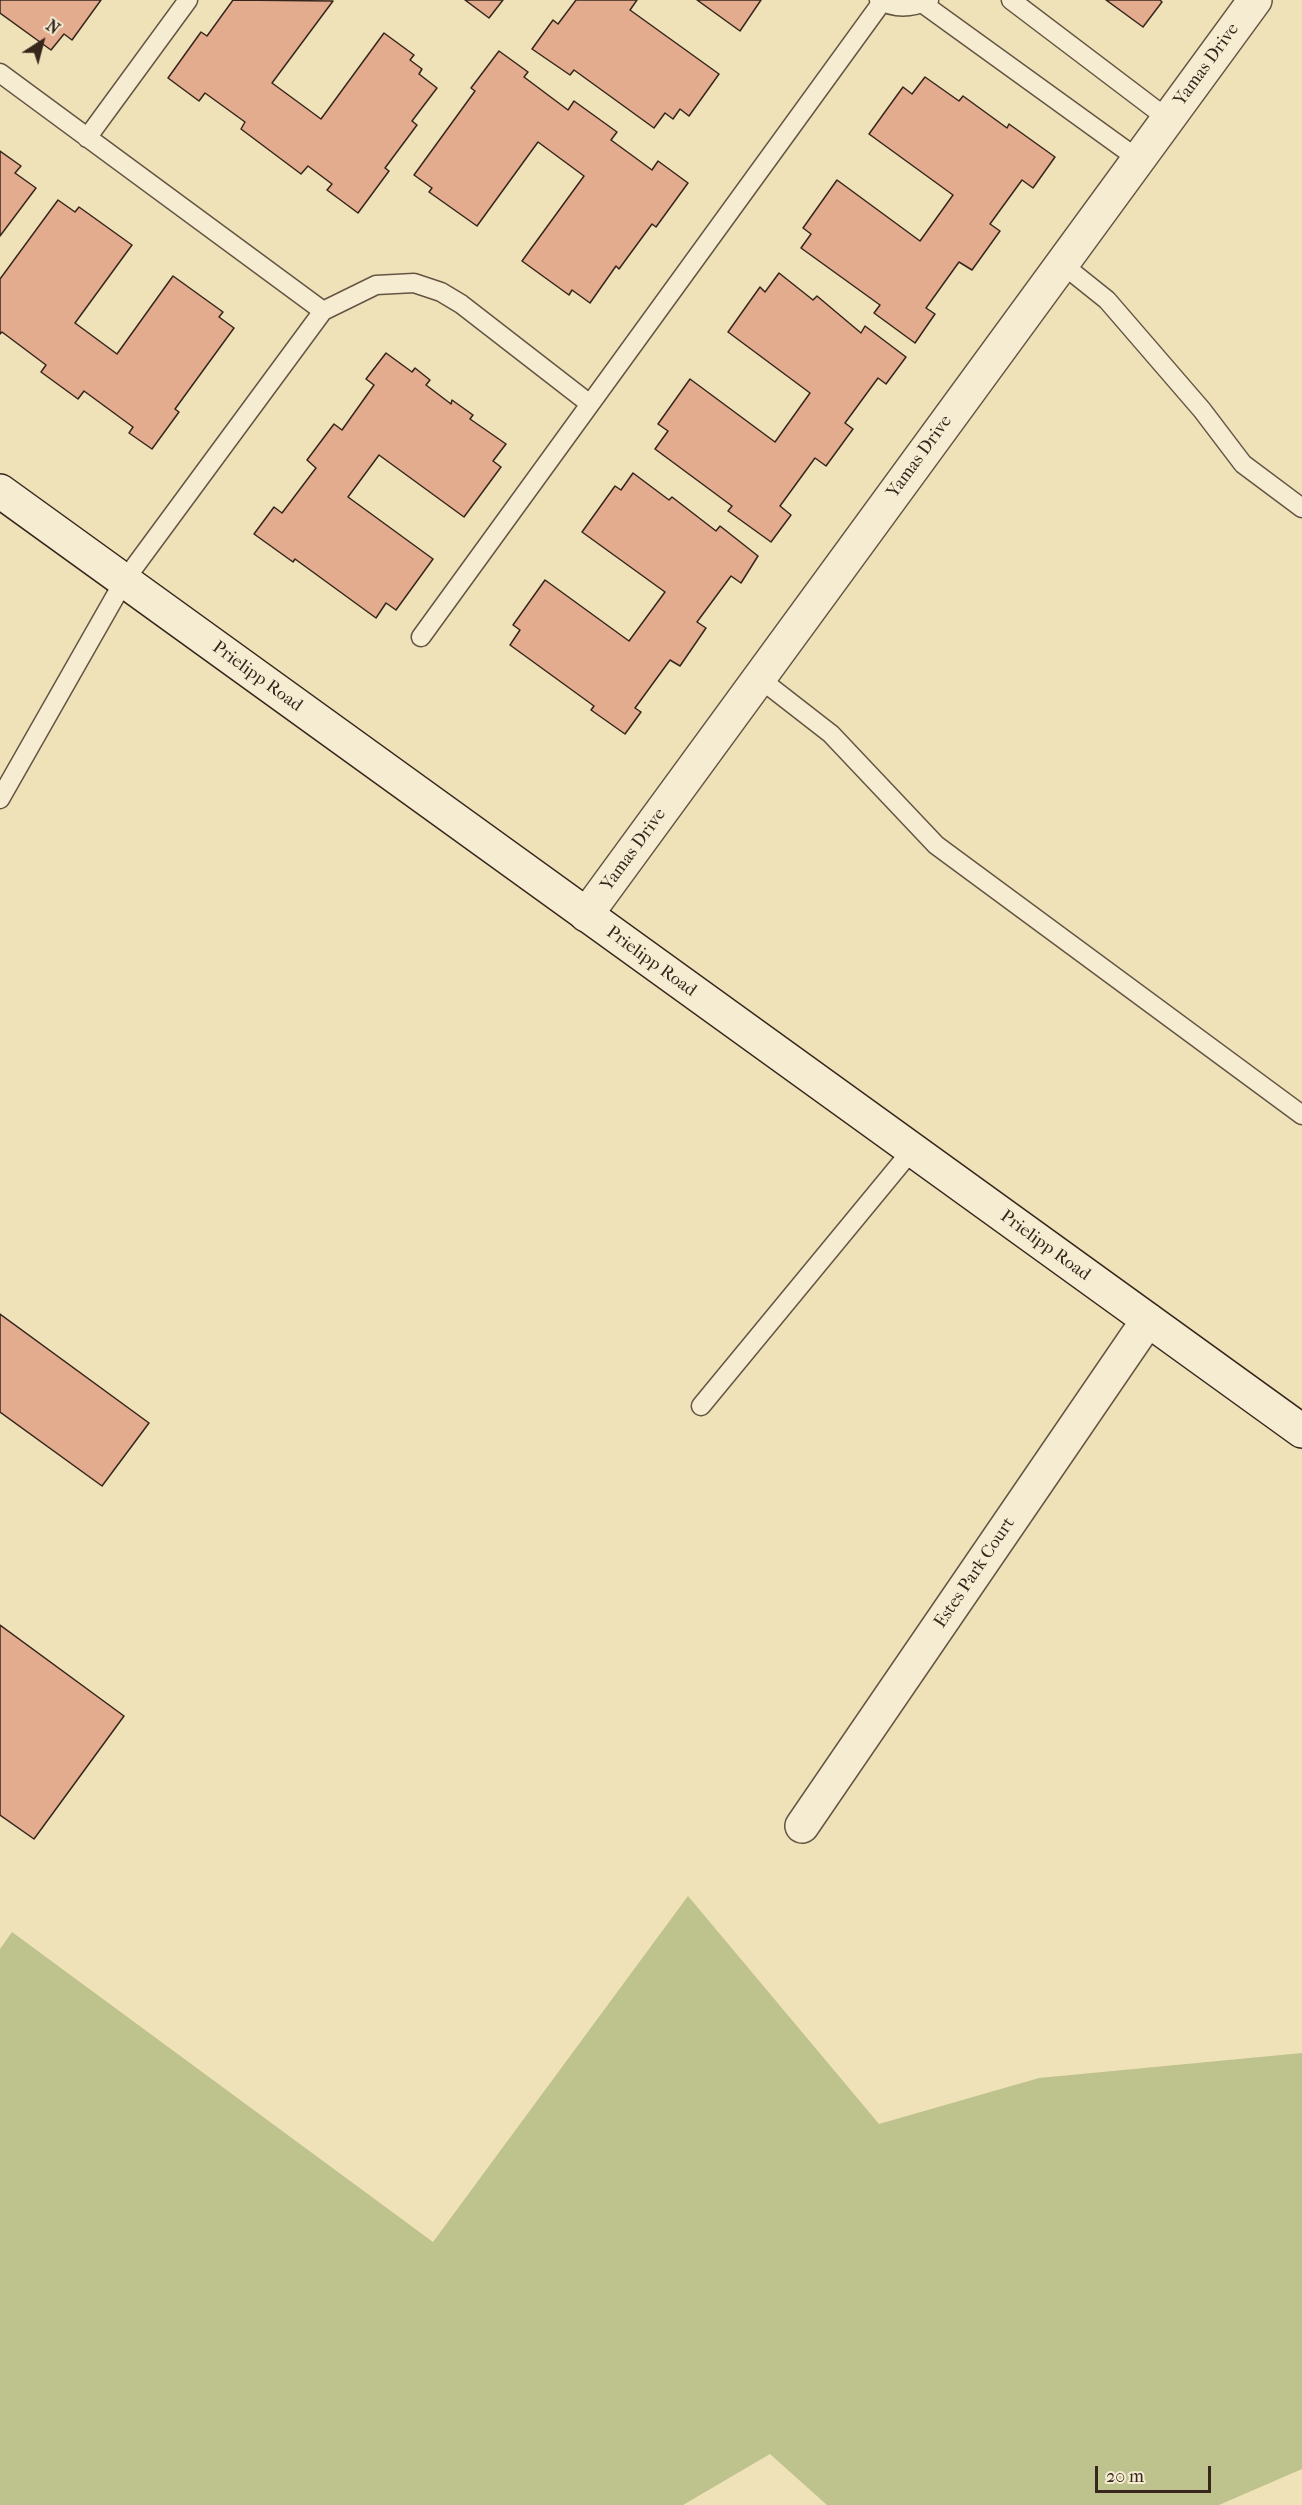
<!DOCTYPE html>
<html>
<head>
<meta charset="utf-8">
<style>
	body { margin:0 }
	#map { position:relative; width:1302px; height:2505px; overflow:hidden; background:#efe2b9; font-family:"IM FELL French Canon",serif }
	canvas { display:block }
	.north { position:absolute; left:12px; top:12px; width:60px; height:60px; -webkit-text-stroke:4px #f5ecd2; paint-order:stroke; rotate:36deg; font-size:16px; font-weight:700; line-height:24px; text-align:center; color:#36261c }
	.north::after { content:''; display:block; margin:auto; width:21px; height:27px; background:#36261c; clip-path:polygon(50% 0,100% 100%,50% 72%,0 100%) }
	.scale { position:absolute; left:1095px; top:2466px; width:116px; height:27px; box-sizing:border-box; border:3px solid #36261c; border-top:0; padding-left:8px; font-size:18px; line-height:21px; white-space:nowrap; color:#36261c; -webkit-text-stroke:4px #f5ecd2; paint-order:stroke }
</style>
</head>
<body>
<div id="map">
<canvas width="1302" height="2505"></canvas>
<div class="north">N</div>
<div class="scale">20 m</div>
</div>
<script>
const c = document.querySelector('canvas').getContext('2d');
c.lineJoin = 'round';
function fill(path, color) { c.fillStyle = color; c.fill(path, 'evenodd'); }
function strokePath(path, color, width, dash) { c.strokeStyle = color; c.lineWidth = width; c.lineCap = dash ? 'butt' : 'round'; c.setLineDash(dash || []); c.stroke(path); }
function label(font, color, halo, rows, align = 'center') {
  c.font = font + ' "IM FELL French Canon",serif'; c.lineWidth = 4.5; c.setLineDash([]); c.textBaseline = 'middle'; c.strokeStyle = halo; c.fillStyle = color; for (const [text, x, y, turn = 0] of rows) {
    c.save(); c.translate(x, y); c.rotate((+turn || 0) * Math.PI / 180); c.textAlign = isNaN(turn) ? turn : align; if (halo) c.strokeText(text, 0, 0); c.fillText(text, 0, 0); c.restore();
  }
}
fill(new Path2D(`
	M688 1896 879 2124 1039 2078 1302 2053V2469L1219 2505H827L770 2454 683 2505H0V1949L12 1932 433 2242Z`), '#bec28c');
const building = new Path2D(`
	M0 0H101L72 40 64 34 51 50 0 13Z
	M233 0 333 1 272 83 321 119 384 33 414 55 410 60 422 69 419 74 437 88 412 121 417 125 385 168 389 171 358 213 327 190 332 184 308 166 301 174 241 129 245 122 205 93 199 101 168 78 201 32 207 36Z
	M465 0H503L489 18Z
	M576 0H637L630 10 719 74 689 116 680 109 673 119 665 113 654 128 574 70 570 75 532 49 553 20 558 24Z
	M697 0H761L740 31Z
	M1106 0H1160L1162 2 1143 27Z
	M499 51 528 72 524 77 568 110 574 101 617 132 611 140 652 170 658 161 688 183 656 227 652 224 619 269 616 266 590 303 572 290 569 295 522 261 584 176 538 142 477 226 429 192 432 188 414 175 475 91 471 88Z
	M925 77 959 101 963 96 1007 128 1009 124 1055 157 1033 188 1022 180 990 224 1000 231 972 270 959 262 926 308 935 314 915 343 874 313 880 305 801 248 811 234 803 228 837 180 920 241 953 195 869 134 903 87 912 94Z
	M0 151 21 166 15 173 36 188 0 236Z
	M58 200 75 212 79 207 132 245 75 323 117 354 173 276 223 312 219 317 234 328 175 409 179 412 152 449 129 433 133 427 84 391 78 399 41 372 46 365 2 332 0 334V279Z
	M779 273 813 300 817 296 861 333 865 326 906 357 886 384 878 378 845 423 853 429 826 466 815 458 780 506 791 515 771 542 728 511 732 506 655 449 668 431 658 424 690 379 775 442 810 393 728 332 760 287 765 292Z
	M386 353 412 372 415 368 430 380 426 385 451 404 452 400 473 415 470 419 506 444 493 461 501 467 464 517 379 455 348 497 433 559 396 610 386 603 376 618 295 559 293 562 254 534 274 507 282 513 316 468 307 460 334 424 342 430 374 385 366 379Z
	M633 473 669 500 672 497 716 531 720 526 758 556 741 583 731 576 697 622 706 628 680 666 670 660 635 708 641 712 625 734 591 710 594 706 510 645 520 630 513 625 545 580 629 641 665 592 582 532 615 486 621 490Z
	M0 1314 149 1423 102 1486 0 1412Z
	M0 1625 124 1716 34 1839 0 1815Z`);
fill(building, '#e3ac8f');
strokePath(building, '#36261c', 1.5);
const lane = new Path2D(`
	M879 0C895 9 912 8 929 0
	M1011 0 1168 119
	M922 3 1138 159
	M0 73 323 311
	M87 138 188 0
	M1062 264 1107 300 1202 410 1243 464 1302 508
	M421 637 882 2
	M759 678 831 734 936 845 1302 1115
	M0 799 124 581 323 311 376 285 414 283 441 292 461 304 590 404
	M701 1406 912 1150`);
const street = new Path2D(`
	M586 915 1255 0
	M802 1826 1148 1320`);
const secondary = new Path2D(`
	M0 491 1302 1431`);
strokePath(lane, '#645543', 21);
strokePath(street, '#645543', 36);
strokePath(secondary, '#36261c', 36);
strokePath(lane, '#f5ecd2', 18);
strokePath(street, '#f5ecd2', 33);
strokePath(secondary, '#f5ecd2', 33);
label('18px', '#36261c', '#f5ecd2', [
	["Yamas Drive",1207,65,-54],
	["Yamas Drive",920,457,-54],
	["Prielipp Road",257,677,36],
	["Yamas Drive",634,850,-54],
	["Prielipp Road",651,962,36],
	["Prielipp Road",1045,1246,36],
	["Estes Park Court",975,1573,-56]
]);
</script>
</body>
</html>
